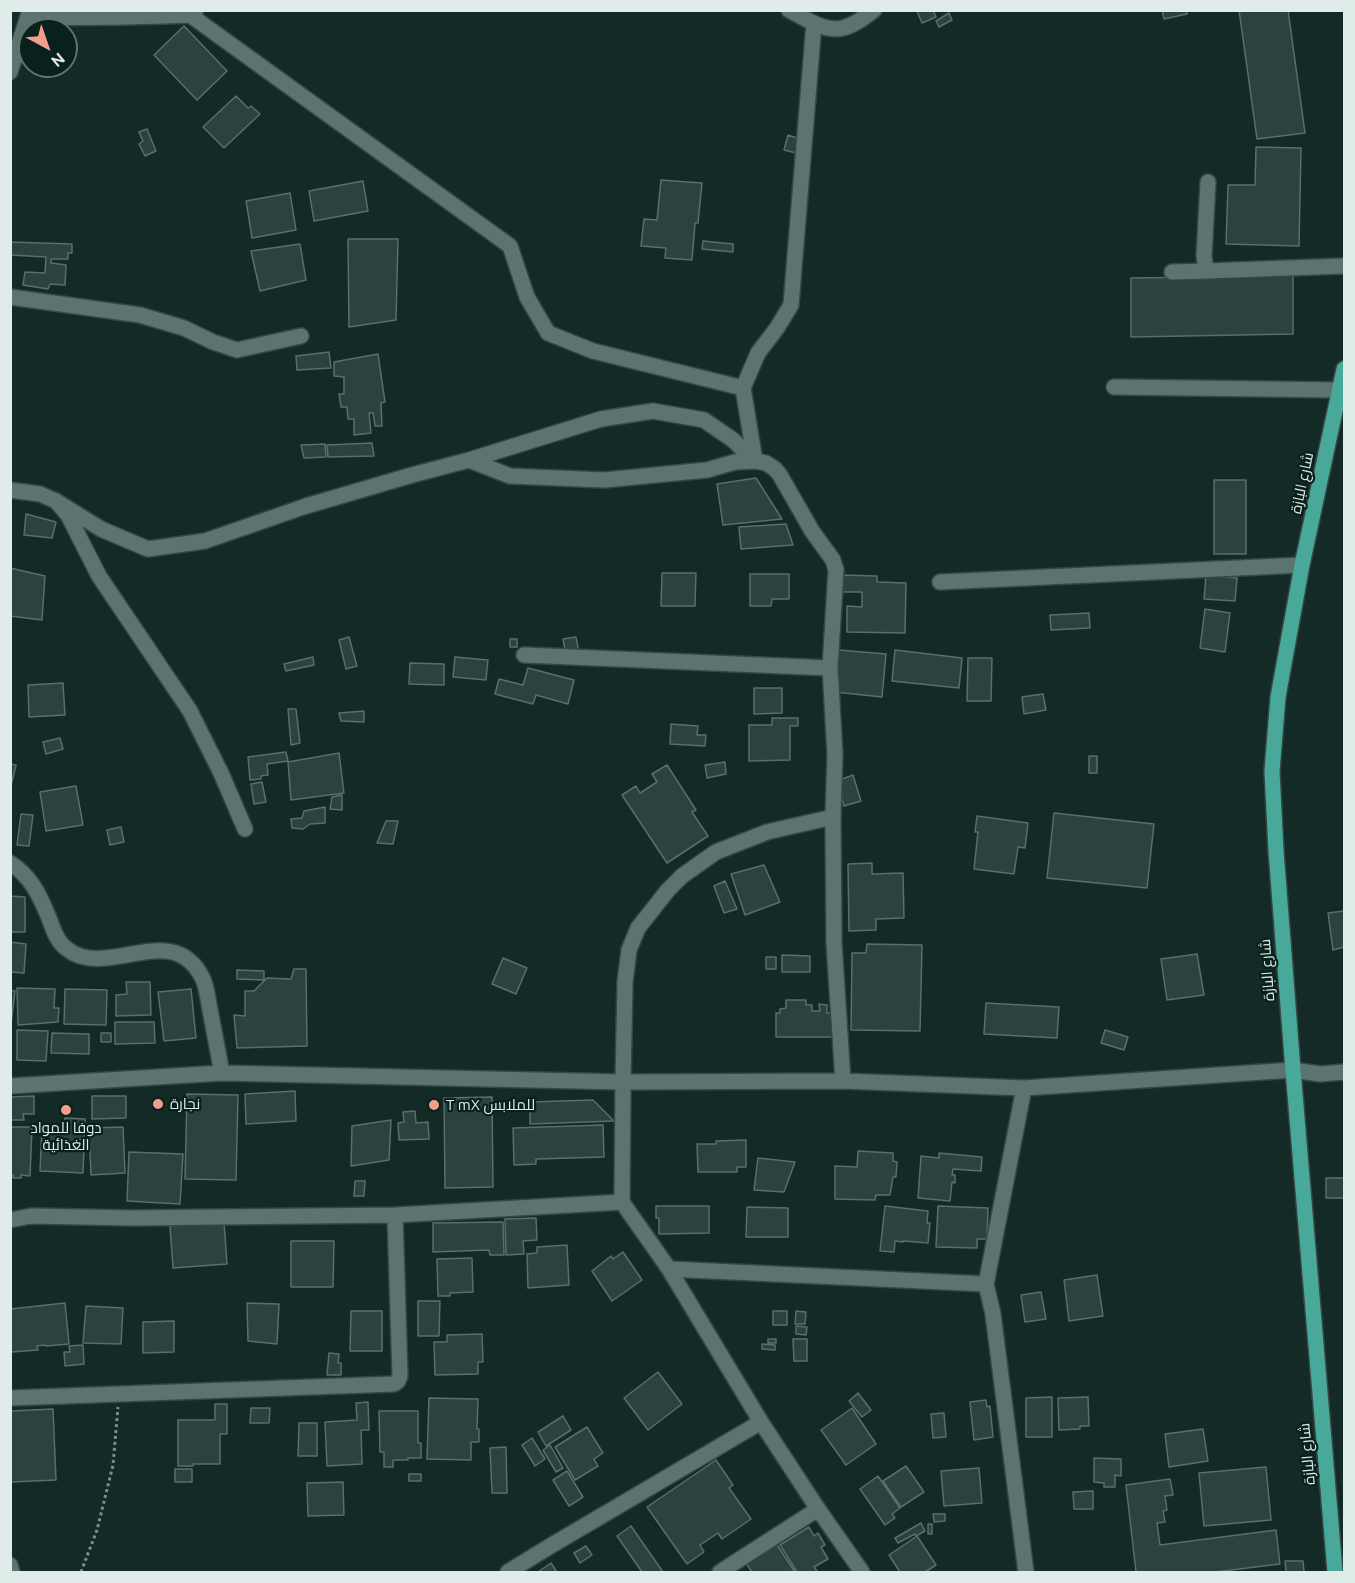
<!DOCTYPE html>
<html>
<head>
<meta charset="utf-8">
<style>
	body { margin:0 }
	#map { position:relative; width:1355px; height:1583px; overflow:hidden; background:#132a26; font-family:Ubuntu,sans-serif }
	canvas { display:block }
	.frame { position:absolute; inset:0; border:12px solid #dfece9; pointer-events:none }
	.north { position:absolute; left:18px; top:18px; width:60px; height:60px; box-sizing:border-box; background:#09211d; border:2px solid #5f726f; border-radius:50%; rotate:140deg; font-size:16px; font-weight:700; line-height:24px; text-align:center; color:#dfece9 }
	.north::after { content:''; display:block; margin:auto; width:21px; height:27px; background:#f49d8d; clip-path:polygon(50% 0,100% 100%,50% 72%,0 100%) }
</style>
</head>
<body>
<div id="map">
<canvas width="1355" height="1583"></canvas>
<div class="frame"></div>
<div class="north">N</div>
</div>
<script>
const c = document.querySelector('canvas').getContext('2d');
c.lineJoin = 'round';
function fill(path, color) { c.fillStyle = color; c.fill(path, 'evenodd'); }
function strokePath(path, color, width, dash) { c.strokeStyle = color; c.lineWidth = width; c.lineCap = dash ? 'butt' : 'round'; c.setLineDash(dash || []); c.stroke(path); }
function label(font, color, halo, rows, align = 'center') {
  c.font = font + ' Ubuntu,Cairo,sans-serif'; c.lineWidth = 4.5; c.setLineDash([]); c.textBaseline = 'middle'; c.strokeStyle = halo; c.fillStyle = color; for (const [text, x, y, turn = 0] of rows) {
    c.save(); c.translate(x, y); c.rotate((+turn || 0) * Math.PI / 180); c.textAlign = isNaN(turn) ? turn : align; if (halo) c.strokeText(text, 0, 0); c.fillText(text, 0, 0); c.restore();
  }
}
const building = new Path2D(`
	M933 10 936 17 922 23 917 11Z
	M1162 10H1187V14L1164 19Z
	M1239 10H1288L1305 133 1257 139Z
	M949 13 952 20 939 27 936 21Z
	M184 26 227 71 197 100 154 55Z
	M236 96 248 108 251 106 260 114 224 148 203 127Z
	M147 129 156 151 145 156 139 144 143 141 139 132Z
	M788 135 800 139 796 153 784 150Z
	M1256 147 1301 148 1299 246 1226 244 1228 185H1255Z
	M661 180 702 183 698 223H695L692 260 665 258 666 248 641 246 644 219 657 220Z
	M363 181 368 211 314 221 309 191Z
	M290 193 296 230 252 238 246 201Z
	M348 239H398L396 320 349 327Z
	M703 241 733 244V252L702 249Z
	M10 242 72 244V253H68V259H51V263L66 265 65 285 50 284 48 289 23 285 25 272 45 273 46 257 10 255Z
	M300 244 306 280 260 291 251 251Z
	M1293 276V334L1131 337V278Z
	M329 352 331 368 297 370 296 356Z
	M378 354 385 402 381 403 382 426H375L373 413H369L371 433 354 435V419H348L347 407H341L339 394H344V377L334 376V362Z
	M372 443 374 456 328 457 327 445Z
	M325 444 326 457 304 458 301 445Z
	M756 478 782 519 723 525 717 484Z
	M1214 480H1246V554H1214Z
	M26 514 56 522 52 538 24 535Z
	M786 524 793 545 741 549 739 527Z
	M10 568 45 576 42 620 10 616Z
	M662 573H696L695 606H661Z
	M750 574H789V599H772L771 606H750Z
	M841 575 877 576V582L906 583 905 633 847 632V606L862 607V592H840Z
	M1206 575 1237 578 1235 601 1204 599Z
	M1205 609 1230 613 1225 652 1200 648Z
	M1089 613 1090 628 1051 630 1050 615Z
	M349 637 357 666 346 669 339 640Z
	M576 637 579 653 566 655 563 639Z
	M510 639H517V647H510Z
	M839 650 886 654 882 697 835 692Z
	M895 650 962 658 959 688 892 681Z
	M313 657 314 665 286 671 284 664Z
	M455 657 488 660 486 680 453 677Z
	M968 658H992L991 701H967Z
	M410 663 444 664V685L409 684Z
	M528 668 574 680 568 704 536 695 533 704 495 694 499 679 523 685Z
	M63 683 65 715 29 717 28 685Z
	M754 688H782V713L754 714Z
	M1043 694 1046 710 1024 714 1022 697Z
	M288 709H296L300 743 291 745Z
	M364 711V722L341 721 339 713Z
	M772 718H798V726H790V760L749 761V725H772Z
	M671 724 698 726 697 735H706L705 746 670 744Z
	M60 738 63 749 46 754 43 742Z
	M286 752 288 761 267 764 268 775 261 776V779L250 780 248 757Z
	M339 753 344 793 291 800 288 762Z
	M1089 756H1097V773H1089Z
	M725 762 726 774 707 778 705 765Z
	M10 764 16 765 10 790Z
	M667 765 696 810 692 812 708 836 667 863 622 795 636 786 640 793 657 782 652 774Z
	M853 775 861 801 844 806 837 781Z
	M262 782 266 802 254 804 251 784Z
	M76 786 83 825 46 831 40 792Z
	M342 795V810L330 809 332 797Z
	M325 807V823L310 824 303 829 292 828 291 819 302 818 304 811Z
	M1054 813 1154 824 1147 888 1047 878Z
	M21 814 33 815 29 846 17 845Z
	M977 816 1028 823 1025 848 1018 847 1014 874 974 869 978 832H975Z
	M386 821H398L393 844 377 843Z
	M121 827 124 842 110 845 107 830Z
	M872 863V874L903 873 904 918 876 919V930L849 931 848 864Z
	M764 865 780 902 745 915 731 874Z
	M725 881 737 909 724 913 714 886Z
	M10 896 25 897V932H10Z
	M1344 911V947L1333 950 1328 913Z
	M10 942 26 944 24 973 10 972Z
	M867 944 922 945 920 1031 851 1030 852 953H866Z
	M1197 954 1204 995 1167 1000 1161 959Z
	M782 955 810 956V972H782Z
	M766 957H776V969H766Z
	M503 958 527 968 516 994 492 984Z
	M294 969H306L307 1046 237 1048 234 1015 245 1016V991H254L267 978 291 979Z
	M237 970 264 971V980L237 979Z
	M126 982H150L151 1015 116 1016V995L127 994Z
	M17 988 55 989 54 1008H59L58 1022 18 1025Z
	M65 989 107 990 106 1025 64 1024Z
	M191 989 196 1038 164 1041 158 992Z
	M10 990 15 991 10 1033Z
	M786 1000H806V1005H812V1011H820L819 1004 827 1005V1013H834V1037H776V1013H780V1009L786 1008Z
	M986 1003 1059 1007 1057 1038 984 1034Z
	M115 1022H154L155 1043 115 1044Z
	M17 1030 48 1031 46 1061 17 1060Z
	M1105 1030 1128 1037 1124 1050 1101 1043Z
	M52 1033 89 1034V1054L51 1053Z
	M101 1033H111V1042H101Z
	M295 1091 296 1121 246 1124 245 1094Z
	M187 1094 238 1095 236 1180 185 1179Z
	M34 1096V1114H23L24 1120H10V1097Z
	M92 1096H126V1118L92 1119Z
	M492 1097 493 1187 445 1188 444 1098Z
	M593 1100 614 1121 530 1124V1102Z
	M415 1111 416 1123 428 1122 429 1139 399 1140 398 1123 404 1122 403 1112Z
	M65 1118 85 1119 84 1140H76L75 1148 84 1149 83 1173 40 1171 42 1128H56V1126H65Z
	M391 1120 389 1160 351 1166 352 1126Z
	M603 1125 604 1157 536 1159V1164L514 1165 513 1128Z
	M10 1127H32L30 1176 21 1175V1178H13V1175H10Z
	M123 1127 125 1173 91 1175 89 1128Z
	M746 1140V1167H737V1172H698L697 1144H716V1141Z
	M858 1151 893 1153V1161L897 1162 896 1177H893L890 1195H876L875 1200 835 1199V1166L857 1167Z
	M129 1152 183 1154 180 1204 127 1201Z
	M939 1153 982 1157 981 1171 953 1169 952 1175H955V1183L952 1182 950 1201 918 1198 921 1156 939 1158Z
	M758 1158 795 1162 784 1192 754 1190Z
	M1326 1178H1344V1198H1326Z
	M355 1181H365L364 1196H354Z
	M656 1206H709V1233L659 1234V1218H656Z
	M885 1206 928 1211 927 1223H930L928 1243 903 1241V1242L895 1241 894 1252 880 1251Z
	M938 1206 988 1208 987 1239H977V1248L936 1247Z
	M747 1207 788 1208V1237H746Z
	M536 1218 537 1240 523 1241 524 1254 506 1255 505 1219Z
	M224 1222 227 1264 173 1268 170 1226Z
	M503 1222 504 1255H490L489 1250 433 1252V1223Z
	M291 1241H334L333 1287H291Z
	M567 1245 569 1285 528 1288 527 1254 537 1253V1247Z
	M623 1252 642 1280 612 1301 592 1271 611 1256 613 1259Z
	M472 1258 473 1292 450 1293V1296H438L437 1259Z
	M1097 1275 1103 1316 1069 1321 1064 1280Z
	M1041 1292 1046 1319 1025 1322 1021 1295Z
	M418 1301H440L439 1336H418Z
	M65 1303 69 1344 46 1346 45 1345 37 1346 38 1350 11 1352 10 1309Z
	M247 1303 279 1304 277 1344 248 1341Z
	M86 1306 123 1308 121 1344 83 1343Z
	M351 1311H382V1351H350Z
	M773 1311H787V1325H773Z
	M796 1311 806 1312 805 1324H795Z
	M174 1321V1352L143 1353V1322Z
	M796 1326 807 1327 806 1335 796 1334Z
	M482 1334 483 1362H478V1374L435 1375 434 1342H447V1335Z
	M768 1339H776V1343H768Z
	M793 1339H807V1361H794Z
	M762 1344 775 1345V1350L762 1349Z
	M83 1345 84 1364 65 1366 64 1352H70L69 1346Z
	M329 1353 339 1354 338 1363H341V1375H327Z
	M658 1372 682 1404 648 1430 624 1398Z
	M858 1393 871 1410 862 1417 849 1401Z
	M1052 1397V1437H1026V1398Z
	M1088 1397 1089 1426H1080V1429L1059 1430 1058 1398Z
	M429 1398 478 1399 477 1429H479V1442H471V1460L427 1459Z
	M986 1400 987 1407 990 1406 993 1437 974 1440 970 1402Z
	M368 1402 369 1430H361L362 1464 327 1466 325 1422 357 1420 356 1403Z
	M215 1404H227V1434H220V1464H193V1466H178V1420H215Z
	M251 1408H270L269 1423H250Z
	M852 1408 876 1444 846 1465 821 1430Z
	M53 1409 56 1480 11 1482 10 1411Z
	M379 1411H418V1443H421V1458H408V1460H393V1467H384V1452H380Z
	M944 1413 946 1437 933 1438 931 1414Z
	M563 1416 571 1430 546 1446 538 1432Z
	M299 1423H317V1456H298Z
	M587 1427 603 1453 594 1459 598 1466 575 1480 555 1447Z
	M1203 1429 1208 1461 1169 1467 1165 1434Z
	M532 1438 545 1459 535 1466 522 1445Z
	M550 1445 563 1468 556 1472 543 1450Z
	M506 1447 507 1493H492L490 1448Z
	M1094 1458 1121 1459V1476L1115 1475V1487H1104V1483L1094 1482Z
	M716 1460 733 1485 729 1488 751 1519 722 1539 718 1533 700 1545 704 1552 687 1564 647 1507Z
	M906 1466 924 1492 901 1507 883 1481Z
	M1266 1467 1271 1520 1204 1526 1199 1473Z
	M979 1468 982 1503 944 1506 941 1471Z
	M175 1469H192V1482H175Z
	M567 1471 583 1497 569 1506 553 1480Z
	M409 1474H421V1481H409Z
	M878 1476 900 1508 892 1514 895 1518 885 1525 860 1489Z
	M1170 1479 1173 1495 1165 1496 1167 1510 1163 1511 1165 1522 1157 1523 1160 1545 1276 1530 1280 1564 1215 1572H1136L1126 1485Z
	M343 1482 344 1515 308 1516 307 1483Z
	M1093 1491V1509H1074L1073 1492Z
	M933 1514H945V1521L934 1522Z
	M921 1523 925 1531 916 1536 915 1534 898 1543 895 1538Z
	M928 1524H932V1534H928Z
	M631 1526 663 1572H642L617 1536Z
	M809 1527 814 1536 818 1533 825 1545 821 1547 828 1559 814 1567 817 1571 815 1572H797L780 1545Z
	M917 1536 936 1565 925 1572H900L889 1555Z
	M775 1542 795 1572H752L745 1562Z
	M586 1546 592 1555 580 1563 574 1553Z
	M1285 1561H1303L1304 1572H1286Z
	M551 1563 557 1572H538Z`);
fill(building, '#2b433e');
strokePath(building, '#57706b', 1.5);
const minor = new Path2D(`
	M789 10C827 31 838 39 874 10
	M190 15 510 246 527 297 548 333 593 351 743 388
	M28 16C82 19 136 17 190 15L196 10
	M10 72 30 10
	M1208 182 1204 256 1206 271 1344 266
	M1172 272 1206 271
	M10 297 140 315 184 328 213 342 237 350 301 336
	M1114 387 1340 390
	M469 460 601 419 653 411 704 420 733 440 755 461
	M755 461 743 388 758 353 777 328 791 305 814 23
	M10 490 40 494 56 501 68 515 99 576 190 711 221 773 245 829
	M56 501 101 529 148 549 205 541 306 506 412 475 469 460 510 476 604 480 707 470 735 462 755 461 766 463 775 469 780 475 812 531 833 560 836 570 830 668 835 754 833 817 834 943 843 1081
	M940 582 1302 565
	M524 655 830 668
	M833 817 767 832 716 852 682 876 668 890 638 928 629 950 625 982 623 1082 622 1202 669 1269 761 1422 818 1509 862 1572
	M10 863C31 876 40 896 49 918 53 929 57 942 67 949 107 981 173 917 203 979 207 988 208 1000 210 1010 214 1031 218 1052 222 1073
	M10 1086 222 1073 623 1082 843 1081 1024 1088 1293 1070 1320 1074 1344 1072
	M1024 1088 986 1284 993 1314 1026 1572
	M10 1220 31 1216 132 1218 395 1215 622 1202
	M669 1269 986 1284
	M10 1398 394 1384 398 1381 400 1376 395 1215
	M10 1565 12 1572
	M508 1572 552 1545 761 1422
	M720 1572 818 1509`);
const major = new Path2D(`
	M1335 1572 1293 1070 1276 851 1272 771 1278 697 1302 565 1344 369`);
strokePath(minor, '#364743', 18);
strokePath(major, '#364743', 18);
strokePath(new Path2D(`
	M81 1572 97 1530 113 1465 118 1407`), '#7d8f8b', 3, [3, 3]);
strokePath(minor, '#5b746f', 15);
strokePath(major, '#48a99a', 15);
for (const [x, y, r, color] of [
	[158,1104,6,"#f49d8d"],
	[434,1105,6,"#f49d8d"],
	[66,1110,6,"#f49d8d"]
]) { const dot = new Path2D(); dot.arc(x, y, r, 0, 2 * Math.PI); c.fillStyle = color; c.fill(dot); strokePath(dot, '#09211d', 2); }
label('15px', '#dfece9', '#09211d', [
	["شارع البازة",1302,483,-78],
	["شارع البازة",1267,970,-94],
	["شارع البازة",1307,1454,-95]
]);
label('15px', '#dfece9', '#09211d', [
	["نجارة",170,1104],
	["T mX للملابس",446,1105],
	["دوفا للمواد",66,1128,"center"],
	["الغذائية",66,1145,"center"]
], 'left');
</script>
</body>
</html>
